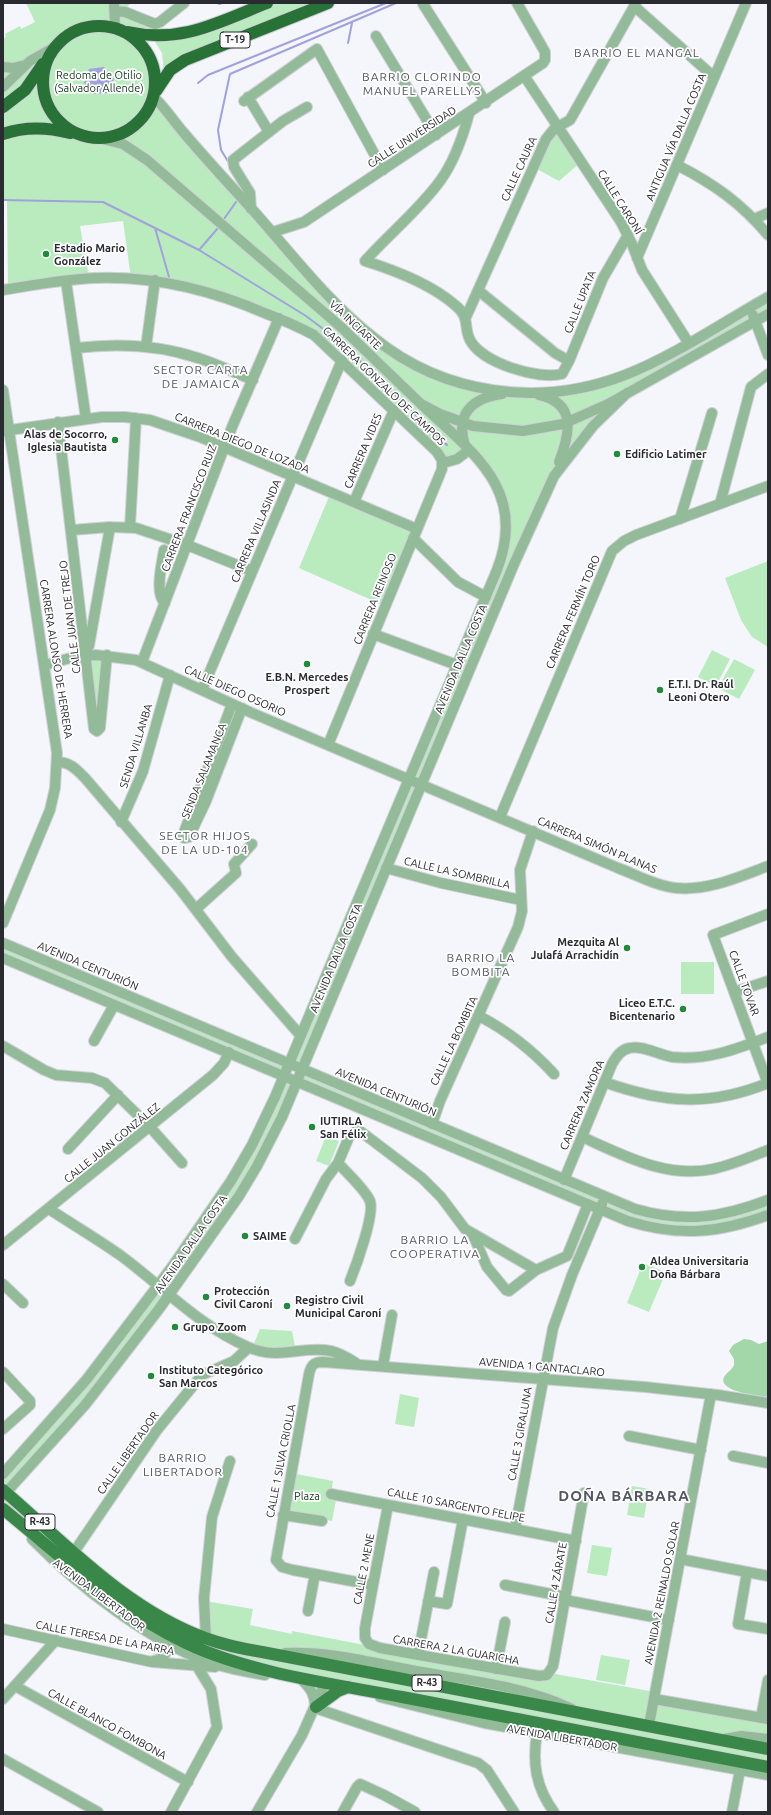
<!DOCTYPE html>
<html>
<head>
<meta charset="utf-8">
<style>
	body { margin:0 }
	#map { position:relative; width:771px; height:1815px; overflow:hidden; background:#f5f5fc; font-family:Ubuntu,sans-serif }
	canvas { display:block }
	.frame { position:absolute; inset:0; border:4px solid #2a2a31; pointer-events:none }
</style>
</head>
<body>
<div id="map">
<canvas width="771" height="1815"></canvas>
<div class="frame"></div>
</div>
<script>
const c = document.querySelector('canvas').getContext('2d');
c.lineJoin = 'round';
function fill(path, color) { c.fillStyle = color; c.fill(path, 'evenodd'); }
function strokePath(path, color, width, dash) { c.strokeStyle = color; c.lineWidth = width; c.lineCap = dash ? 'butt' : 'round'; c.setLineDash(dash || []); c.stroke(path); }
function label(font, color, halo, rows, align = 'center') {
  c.font = font + ' Ubuntu,sans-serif'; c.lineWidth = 3.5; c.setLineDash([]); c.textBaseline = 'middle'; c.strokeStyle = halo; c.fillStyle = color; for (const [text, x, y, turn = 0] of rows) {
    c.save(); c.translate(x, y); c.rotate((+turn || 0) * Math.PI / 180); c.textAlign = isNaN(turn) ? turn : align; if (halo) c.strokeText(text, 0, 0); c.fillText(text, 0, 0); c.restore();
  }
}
fill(new Path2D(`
	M26 3H130L125 12 155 25 147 35 135 38C151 54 157 72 154 94L340 307 429 372 509 393 611 380 768 297V314L627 393 562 463 302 1069 591 1191 678 1218 768 1200V1215L747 1222 658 1229 296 1081 275 1132 159 1309 6 1492 110 1582 204 1638 205 1601 253 1609 250 1625 292 1634V1631L380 1648 550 1673 655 1692 654 1699 768 1719V1775L227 1668 3 1510V1474L60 1411 211 1212 284 1076 3 958V943L289 1064 499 565 504 505 469 450 449 462 330 348 257 309 131 278 123 221 80 226 89 278 8 289 7 201 3 200V39L6 37 5 34 20 26 21 29 35 22ZM289 1064 301 1069 296 1081 284 1075Z
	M270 3H312L164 72 162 53 152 37Z
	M554 129 581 162 559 181 533 167Z
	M331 492 417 529 385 606 299 568Z
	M768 561V647L752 637 741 620 725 578Z
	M712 650 730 659 716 686 698 677Z
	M105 655 98 730 87 656Z
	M734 659 755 670 739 699 718 688Z
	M681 962H714V994H681Z
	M326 1136 339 1141 329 1166 316 1161Z
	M643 1263 666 1272 649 1312 627 1303Z
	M260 1329 292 1331 296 1351 252 1348Z
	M400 1394 419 1398 414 1427 395 1424Z
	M291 1473 333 1481 331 1494 337 1495 332 1521 283 1512Z
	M632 1486 649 1489 644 1518 627 1515Z
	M592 1545 612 1548 607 1576 587 1573Z
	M601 1655 630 1660 625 1685 596 1680Z`), '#b9ebbf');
fill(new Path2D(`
	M744 1339 751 1340 759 1344 768 1341V1397C760 1396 717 1392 724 1377 727 1372 732 1370 734 1365V1359L729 1351 733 1345Z`), '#a3d7a9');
fill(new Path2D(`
	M104 67 114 79 108 93 93 94 84 83 89 69Z`), '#a1a1dc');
strokePath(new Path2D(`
	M219 4 222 3
	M348 43 352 23
	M198 83 208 75 386 3
	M229 163 221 150 218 130 230 74 396 3
	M3 200 103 202 199 250 306 316 338 340 447 445
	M224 219 236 202
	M155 228 169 277
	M199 250 218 228`), '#a1a1dc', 2);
const minor = new Path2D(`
	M114 3 115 27
	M423 4 486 103
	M634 6 714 77
	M115 11 125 12 155 24 160 22 184 3
	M376 36 436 135
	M3 67 13 68 25 65
	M525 77 621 222 632 244 642 270 688 342
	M3 87 30 61 53 48
	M153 97C161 102 175 123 183 132 205 158 228 183 251 208 290 252 327 301 374 338 444 395 540 408 625 375 674 356 722 323 768 297
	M248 97 269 132
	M244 101 317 49 383 170
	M469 114C463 136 454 162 440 181 419 210 389 234 365 261 394 270 432 285 455 305 471 318 463 326 470 340 482 363 538 380 562 374L569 361 603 278 628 235
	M98 138 123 144 147 160 341 327 421 404 440 414 473 426 523 431 563 424 608 404 768 314
	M677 165C714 184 741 203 768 235
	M251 209 250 193 234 167 233 160 283 121 307 107
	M754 219 768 213
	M273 232 304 222 313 216 543 63 545 60V52L517 3
	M637 258 746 3
	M66 281 86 419
	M3 290C34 285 65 279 96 278 157 276 212 290 267 314 283 320 299 327 314 335L437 452 442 460V469L328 745
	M479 291 555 353 569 361
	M753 315 768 355
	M466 317 546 139 554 129 570 120 636 3
	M146 347 155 280
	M76 348C117 343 159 345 198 358 217 364 235 373 253 380
	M3 390 57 753 55 788 50 810 3 923
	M539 395C577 403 570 434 559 462
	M58 422 94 729 97 731 100 728 107 655
	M3 431 102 417H125L150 420 200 437 417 529
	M465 445C455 414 472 398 502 394
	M443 463 457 459 469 450
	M354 502 394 410
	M720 504 751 387 768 374
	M680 519 712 413
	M130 527 136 418
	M72 530 110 527 136 528 187 545 252 571
	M413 538 458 582 486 597
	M164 550C162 563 154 594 165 603
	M373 634 457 665
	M89 646 110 527
	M142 662 232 427 279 318
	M45 665 74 657 96 655 136 660 252 713 618 868C637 875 656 886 676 888 708 891 739 877 768 866
	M202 690 342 360
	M232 704 183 835 184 838 189 837 206 801 242 708
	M57 762C70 762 76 769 85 778L180 889 232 957 300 1035
	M500 817 612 551 624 541 636 535 768 486
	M121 822 143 771 170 675
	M386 868 441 883 521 900
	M196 909 236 873 234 864 252 844
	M768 914 713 935 768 1084
	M3 943 635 1209C684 1223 721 1218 768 1200
	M3 958 628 1221C679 1237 719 1233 768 1215
	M734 992 768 981
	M479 1016C508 1031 532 1050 554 1074
	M94 1041 114 1005
	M3 1046 44 1070 56 1075 92 1078 105 1083 150 1127 182 1163
	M604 1082C663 1103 709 1107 768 1083
	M432 1124 440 1101 518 927 522 911 520 870 533 831
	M582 1137C623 1155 666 1179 713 1169 732 1165 750 1157 768 1150
	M68 1149 118 1095
	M338 1163C347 1173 365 1189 370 1201 375 1214 356 1266 350 1281
	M564 1180 612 1064C616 1057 621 1049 630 1048 643 1045 659 1055 672 1057 706 1061 737 1049 768 1037
	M49 1209C72 1224 97 1239 120 1255 162 1286 199 1326 248 1347 279 1361 301 1345 331 1351 340 1353 348 1358 356 1363
	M473 1235 487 1267 506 1290 509 1291 536 1270 567 1256 588 1204
	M295 1239 326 1179 338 1163 349 1137 354 1132 360 1131 422 1178 441 1197 465 1229 536 1270
	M3 1245 213 1075 224 1063 229 1052
	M3 1284 23 1303
	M383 1366 392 1315
	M3 1372 30 1401V1405L3 1429
	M629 1436 701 1450
	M733 1456 768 1463
	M3 1474 87 1379 172 1267 231 1181 252 1145 275 1097 497 570C528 490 474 454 421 404
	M331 1494 576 1541
	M3 1496 85 1405 159 1309 239 1196 257 1166 282 1117 514 564 554 476 593 426 627 393
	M388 1505 365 1628V1638L369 1644 380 1648 430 1657 539 1676 547 1675 553 1666 584 1493
	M283 1515 322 1521
	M515 1529 553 1328 572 1275 602 1204
	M32 1539C77 1585 147 1640 208 1662 227 1668 245 1672 265 1675
	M74 1552 157 1430 188 1392 202 1375 234 1361 248 1348
	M680 1559 768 1576
	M747 1572 738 1624 768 1629
	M373 1585 293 1570 282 1567 276 1560 309 1374C311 1365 314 1362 323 1362L645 1387 718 1395 768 1403
	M505 1585 566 1597
	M565 1600 669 1620
	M428 1601 447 1604 463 1519
	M308 1611 315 1574
	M3 1629 152 1662 215 1667
	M206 1639 204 1598 212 1517 230 1461
	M285 1653C329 1651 373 1663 416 1671 468 1680 524 1686 572 1709
	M418 1655 434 1572
	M153 1661C163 1659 171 1652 165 1641
	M496 1669 505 1622
	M303 1681C311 1689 315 1695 315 1707
	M15 1686 188 1782
	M380 1697 484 1723 768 1775
	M3 1699 56 1640
	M654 1699 768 1719
	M315 1708 478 1763 487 1770 514 1812
	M761 1718 768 1680
	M649 1725 711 1394
	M537 1733C532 1763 536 1788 554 1812
	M724 1739 741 1736 768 1739
	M3 1759 98 1812
	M171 1812 217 1727 211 1689 195 1663
	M257 1812 302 1735 325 1683 320 1682
	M343 1812 357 1787 360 1784 384 1795 415 1812
	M732 1812 740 1770`);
const major = new Path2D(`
	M3 1490C66 1544 126 1609 205 1638 224 1645 243 1649 262 1652L768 1749
	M3 1509C61 1556 118 1611 186 1643 249 1673 334 1684 402 1697 524 1721 646 1743 768 1767
	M316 1707 338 1691 348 1687`);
const highway = new Path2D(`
	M43 82a56 56 0 1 1 112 0a56 56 0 1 1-112 0Z
	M128 32C181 44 219 22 267 3
	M156 91 170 70 185 60 328 3
	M3 107 25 90 43 64
	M3 134C26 126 47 127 70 133`);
strokePath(minor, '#d0d0d7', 12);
strokePath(major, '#d0d0d7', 14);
strokePath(highway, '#d0d0d7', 14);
strokePath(minor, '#94bb99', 10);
strokePath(major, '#3a8849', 12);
strokePath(highway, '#287238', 12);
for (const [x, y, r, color] of [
	[46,254,4,"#23893e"],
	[115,440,4,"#23893e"],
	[617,454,4,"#23893e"],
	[307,664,4,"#23893e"],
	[660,690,4,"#23893e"],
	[627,948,4,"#23893e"],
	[683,1009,4,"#23893e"],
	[312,1127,4,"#23893e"],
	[245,1236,4,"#23893e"],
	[642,1267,4,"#23893e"],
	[206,1297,4,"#23893e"],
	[287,1306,4,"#23893e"],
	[175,1327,4,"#23893e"],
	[151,1376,4,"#23893e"]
]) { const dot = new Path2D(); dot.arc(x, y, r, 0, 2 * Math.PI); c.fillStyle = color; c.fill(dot); strokePath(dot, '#fff', 1.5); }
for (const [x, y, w] of [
	[235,40,30],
	[40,1522,30],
	[427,1683,30]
]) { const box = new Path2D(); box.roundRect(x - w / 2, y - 8, w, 16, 3); c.fillStyle = '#fff'; c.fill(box); strokePath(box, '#2a2a31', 1); }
label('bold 10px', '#2a2a31', null, [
	["T-19",235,40],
	["R-43",40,1522],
	["R-43",427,1683]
]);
label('11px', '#113719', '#fff', [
	["Redoma de Otilio",99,75],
	["(Salvador Allende)",99,88],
	["Plaza",307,1496]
]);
label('11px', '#2a2a31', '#fff', [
	["CALLE UNIVERSIDAD",412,137,-33],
	["ANTIGUA VÍA DALLA COSTA",676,137,-67],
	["CALLE CAURA",519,169,-65],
	["CALLE CARONÍ",620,202,58],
	["CALLE UPATA",580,302,-68],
	["VÍA INCIARTE",355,325,43],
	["CARRERA GONZALO DE CAMPOS",384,386,44],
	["CARRERA DIEGO DE LOZADA",242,443,22],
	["CARRERA VIDES",363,451,-67],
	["CARRERA FRANCISCO RUIZ",189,508,-69],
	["CARRERA VILLASINDA",256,531,-67],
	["CARRERA REINOSO",375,599,-68],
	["CARRERA FERMÍN TORO",573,612,-67],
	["CALLE JUAN DE TREJO",70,617,-97],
	["CARRERA ALONSO DE HERRERA",56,659,81],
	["AVENIDA DALLA COSTA",461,659,-67],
	["CALLE DIEGO OSORIO",235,691,24],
	["SENDA VILLANBA",136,746,-73],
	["SENDA SALAMANCA",204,771,-68],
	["CARRERA SIMÓN PLANAS",597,845,23],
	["CALLE LA SOMBRILLA",457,873,13],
	["AVENIDA DALLA COSTA",336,958,-67],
	["AVENIDA CENTURIÓN",88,966,23],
	["CALLE TOVAR",744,983,70],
	["CALLE LA BOMBITA",454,1041,-65],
	["AVENIDA CENTURIÓN",386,1092,23],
	["CARRERA ZAMORA",582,1105,-67],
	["CALLE JUAN GONZÁLEZ",112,1143,-39],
	["AVENIDA DALLA COSTA",191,1244,-55],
	["AVENIDA 1 CANTACLARO",542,1367,5],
	["CALLE 3 GIRALUNA",520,1434,-80],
	["CALLE LIBERTADOR",128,1453,-55],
	["CALLE 1 SILVA CRIOLLA",281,1461,-79],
	["CALLE 10 SARGENTO FELIPE",456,1505,11],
	["CALLE 2 MENE",364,1569,-79],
	["CALLE 4 ZÁRATE",556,1583,-80],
	["AVENIDA 2 REINALDO SOLAR",662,1593,-79],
	["AVENIDA LIBERTADOR",99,1595,37],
	["CALLE TERESA DE LA PARRA",105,1638,11],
	["CARRERA 2 LA GUARICHA",456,1650,10],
	["CALLE BLANCO FOMBONA",107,1724,29],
	["AVENIDA LIBERTADOR",562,1738,10]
]);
label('bold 11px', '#2a2a31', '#fff', [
	["Estadio Mario",54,248],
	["González",54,261],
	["Alas de Socorro,",107,434,"right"],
	["Iglesia Bautista",107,447,"right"],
	["Edificio Latimer",625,454],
	["E.B.N. Mercedes",307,677,"center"],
	["Prospert",307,690,"center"],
	["E.T.I. Dr. Raúl",668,684],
	["Leoni Otero",668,697],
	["Mezquita Al",619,942,"right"],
	["Julafá Arrachidín",619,955,"right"],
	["Liceo E.T.C.",675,1003,"right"],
	["Bicentenario",675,1016,"right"],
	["IUTIRLA",320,1121],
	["San Félix",320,1134],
	["SAIME",253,1236],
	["Aldea Universitaria",650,1261],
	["Doña Bárbara",650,1274],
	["Protección",214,1291],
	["Civil Caroní",214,1304],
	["Registro Civil",295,1300],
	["Municipal Caroní",295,1313],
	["Grupo Zoom",183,1327],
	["Instituto Categórico",159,1370],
	["San Marcos",159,1383]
], 'left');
c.letterSpacing = '1px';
label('12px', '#555664', '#fff', [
	["BARRIO EL MANGAL",637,53],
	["BARRIO CLORINDO",422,77],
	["MANUEL PARELLYS",422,91],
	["SECTOR CARTA",201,370],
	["DE JAMAICA",201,384],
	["SECTOR HIJOS",205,836],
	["DE LA UD-104",205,850],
	["BARRIO LA",481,958],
	["BOMBITA",481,972],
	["BARRIO LA",435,1240],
	["COOPERATIVA",435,1254],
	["BARRIO",183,1458],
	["LIBERTADOR",183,1472]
]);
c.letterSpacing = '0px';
c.letterSpacing = '1px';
label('bold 15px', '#555664', '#fff', [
	["DOÑA BÁRBARA",624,1496]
]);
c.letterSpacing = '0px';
</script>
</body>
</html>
